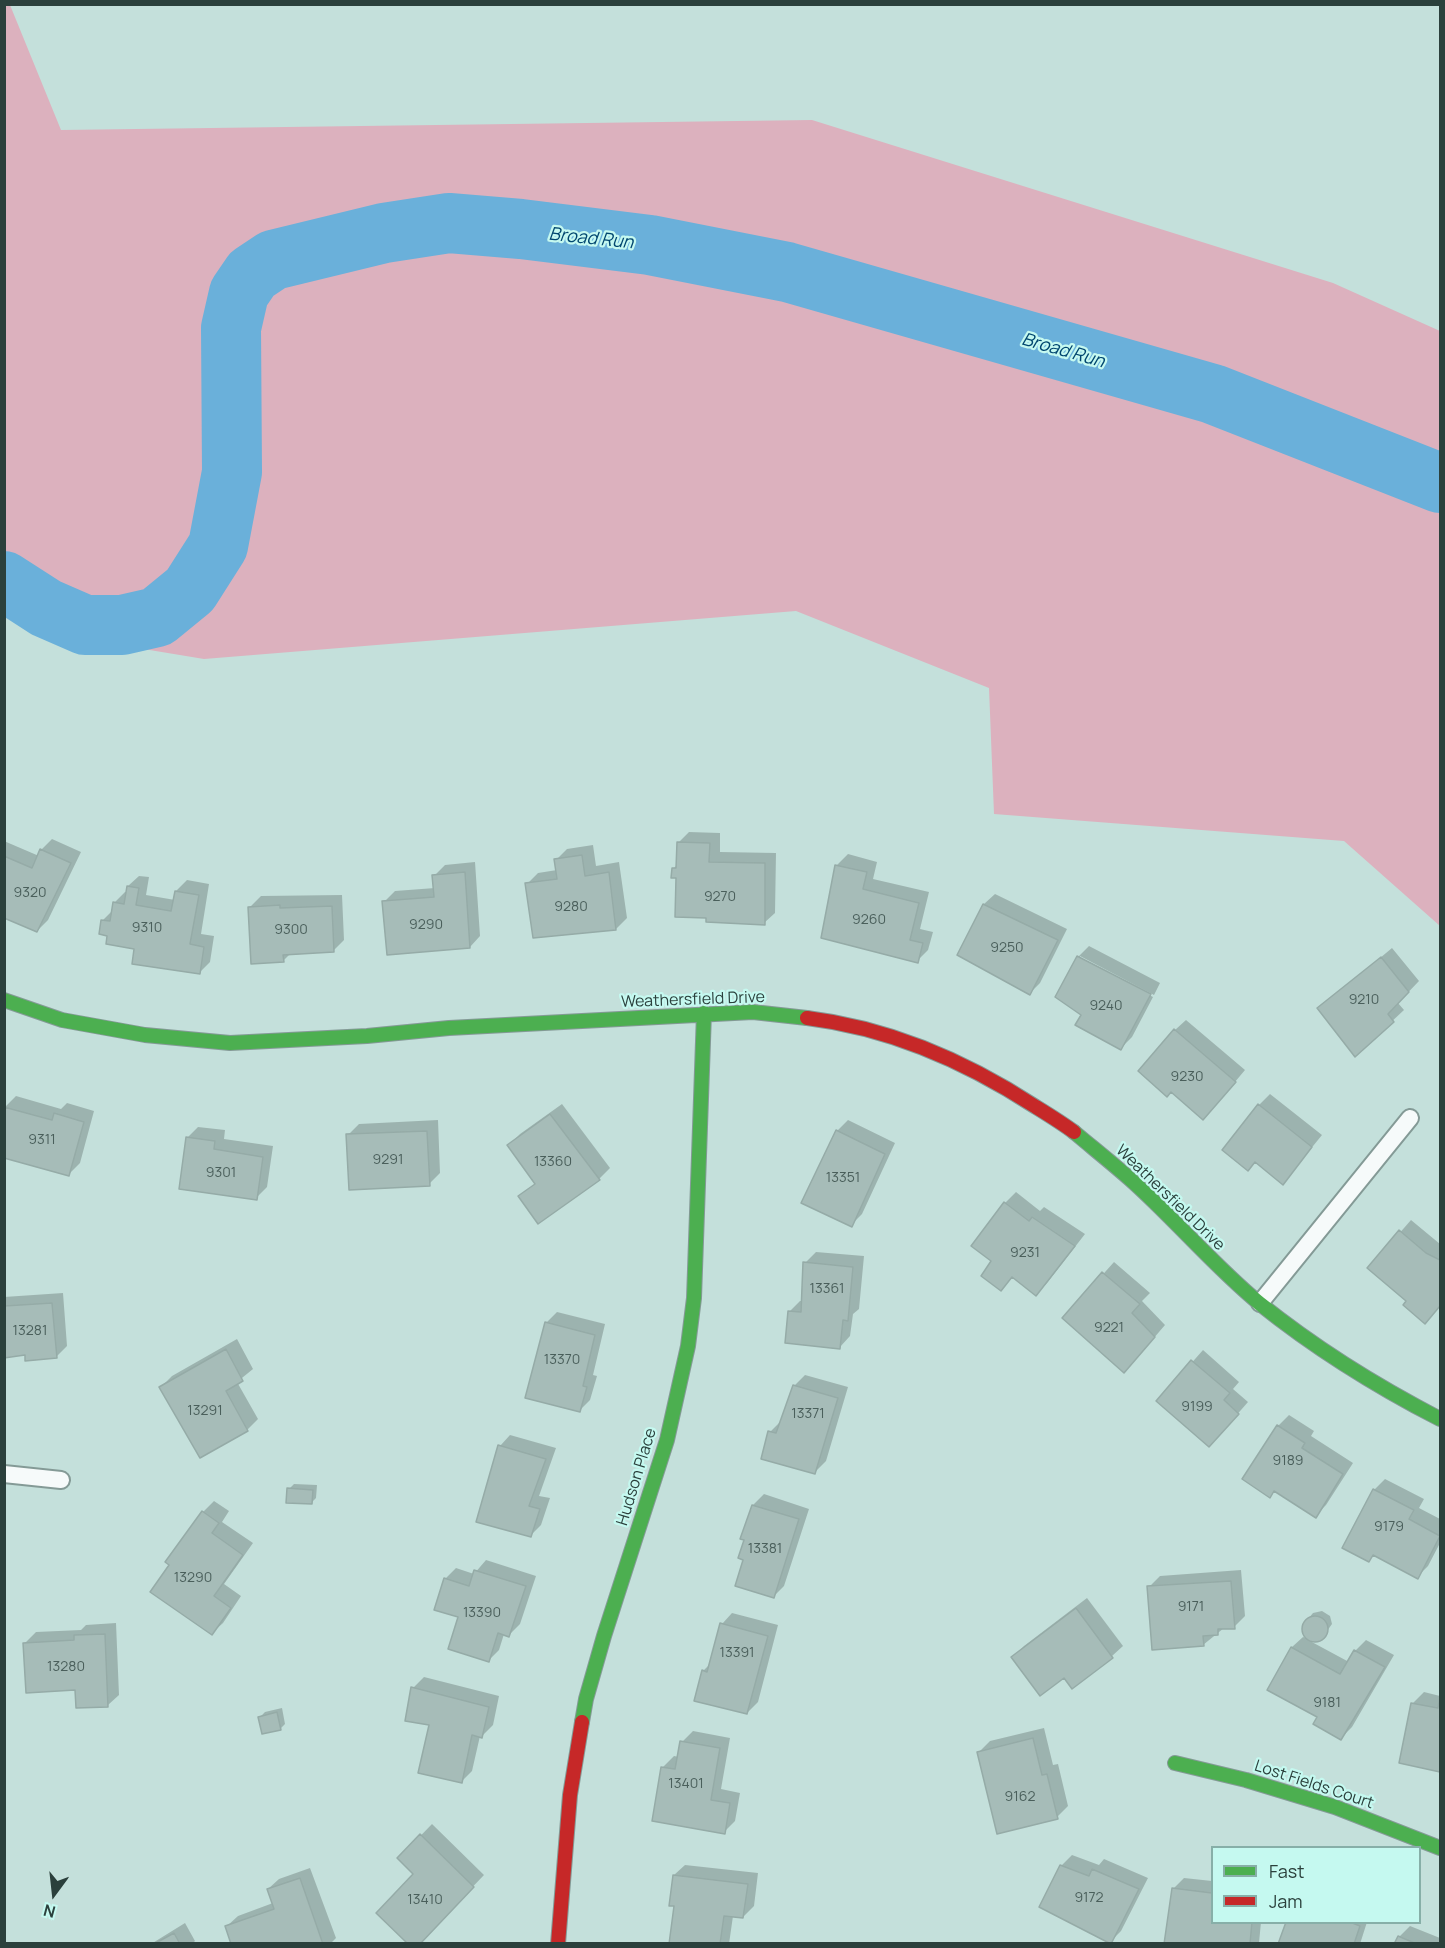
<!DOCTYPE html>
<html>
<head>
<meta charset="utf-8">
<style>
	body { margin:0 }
	#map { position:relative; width:1445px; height:1948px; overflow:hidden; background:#c4e0db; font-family:Manrope,sans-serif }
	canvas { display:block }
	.frame { position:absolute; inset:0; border:6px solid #2b403c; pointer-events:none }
	.legend { position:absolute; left:1211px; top:1846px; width:210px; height:78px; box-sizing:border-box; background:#c5f9f0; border:2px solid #87afa8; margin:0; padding:8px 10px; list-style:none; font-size:18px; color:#2b403c }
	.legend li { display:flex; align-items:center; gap:12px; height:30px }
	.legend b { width:30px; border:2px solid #87afa8 }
	.north { position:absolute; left:24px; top:1864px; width:60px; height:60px; -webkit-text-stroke:4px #c5f9f0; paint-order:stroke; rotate:195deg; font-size:16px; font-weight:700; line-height:24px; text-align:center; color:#2b403c }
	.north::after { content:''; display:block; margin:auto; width:21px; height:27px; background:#2b403c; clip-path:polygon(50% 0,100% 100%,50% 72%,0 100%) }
</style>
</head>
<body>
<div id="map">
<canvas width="1445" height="1948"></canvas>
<div class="frame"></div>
<ul class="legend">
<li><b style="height:8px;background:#4caf50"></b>Fast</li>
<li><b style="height:8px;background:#c62828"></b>Jam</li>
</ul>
<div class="north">N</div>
</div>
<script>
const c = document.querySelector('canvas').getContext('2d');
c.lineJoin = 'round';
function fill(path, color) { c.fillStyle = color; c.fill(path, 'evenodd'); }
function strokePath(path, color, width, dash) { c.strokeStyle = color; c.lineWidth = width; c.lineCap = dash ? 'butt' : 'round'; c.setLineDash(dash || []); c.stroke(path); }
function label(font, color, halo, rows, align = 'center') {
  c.font = font + ' Manrope,sans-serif'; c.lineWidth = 4.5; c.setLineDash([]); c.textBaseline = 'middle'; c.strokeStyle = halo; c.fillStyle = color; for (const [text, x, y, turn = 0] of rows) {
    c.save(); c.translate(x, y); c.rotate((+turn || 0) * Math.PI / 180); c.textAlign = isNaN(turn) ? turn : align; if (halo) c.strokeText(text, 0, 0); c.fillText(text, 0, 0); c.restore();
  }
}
fill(new Path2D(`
	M4 5H10L61 130 812 120 1333 283 1440 331V926L1344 841 994 814 989 688 796 611 204 659 65 636 5 595Z`), '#dcb1be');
fill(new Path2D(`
	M689 832 720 833V852L776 853 775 913 764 923 708 916 673 869 678 864V843Z
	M52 839 81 852 48 920 37 931 4 917V841L39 856 41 850Z
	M593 845 596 866 619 862 627 918 616 929 527 884 538 873 557 870 556 860 567 849Z
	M848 854 877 862 873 879 929 892 920 929 933 932 928 950 917 961 822 937 837 865Z
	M475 862 480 936 470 947 384 902 395 891 435 888 434 876 445 865Z
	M139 876 149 877 146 895 175 900 176 891 187 880 209 884 201 934 214 936 210 962 199 973 109 934 103 920 113 910 114 903 125 892H127L128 886Z
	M995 894 1067 929 1040 983 1029 994 959 955 984 904Z
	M342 895 344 940 333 951 291 953 283 961 250 907 261 896Z
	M1089 946 1160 983 1154 995 1080 956V959L1153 997 1132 1037 1121 1048 1083 1014 1078 957Z
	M1392 948 1419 981 1398 1003 1404 1010 1356 1055 1319 1009Z
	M1186 1020 1245 1070 1214 1107 1171 1090 1175 1030Z
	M1270 1094 1322 1135 1283 1183 1256 1161 1259 1105Z
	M16 1096 61 1109 67 1103 94 1111 80 1163 69 1174 4 1108Z
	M562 1104 610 1168 599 1179 520 1197 536 1183 509 1145 520 1134Z
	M438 1120 440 1173 429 1184 348 1135 359 1124Z
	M848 1120 895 1143 862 1214 851 1225 837 1131Z
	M198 1127 225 1130 224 1139 273 1146 267 1187 256 1198 187 1138Z
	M1016 1192 1040 1211 1044 1207 1085 1234 1047 1283 1036 1294 1014 1276 1001 1289 1005 1203Z
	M1411 1220 1440 1244V1306L1425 1322 1408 1301 1369 1268Z
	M816 1252 864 1256 859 1309 853 1314 850 1336 840 1347 789 1312 800 1301H803L805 1263Z
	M1114 1262 1150 1293 1142 1301 1165 1325 1135 1360 1064 1318Z
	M63 1293 67 1346 56 1357 26 1353 4 1356V1297Z
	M557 1312 605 1324 593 1375 597 1376 590 1400 579 1411 546 1323Z
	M237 1339 253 1369 237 1382 258 1419 247 1430 161 1387 172 1376Z
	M1203 1350 1239 1382 1233 1389 1248 1402 1220 1434 1158 1401Z
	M805 1375 848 1387 826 1461 815 1472 770 1432 781 1421 794 1386Z
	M1289 1415 1314 1431 1311 1436 1353 1463 1326 1505 1315 1516 1276 1490 1270 1496 1278 1426Z
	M510 1435 556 1448 539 1496 550 1498 541 1525 530 1536 500 1446Z
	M1385 1479 1424 1499 1419 1508 1440 1519V1543L1428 1566 1417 1577 1375 1555 1369 1560 1344 1547 1374 1490Z
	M294 1484 317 1485 316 1498 311 1503 289 1489Z
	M764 1494 809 1509 784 1586 773 1597 745 1559 746 1539 742 1538 753 1505Z
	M214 1501 229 1511 222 1522 253 1543 224 1584 241 1596 223 1623 212 1633 171 1565 167 1562 203 1512Z
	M486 1560 536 1576 520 1624 509 1635 504 1634 499 1650 488 1661 445 1579 456 1568 474 1574Z
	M1241 1570 1245 1616 1234 1627 1224 1628 1203 1645 1149 1587 1160 1576Z
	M1087 1598 1123 1646 1112 1656 1072 1687 1065 1676 1013 1657 1024 1646Z
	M1322 1611 1330 1616 1332 1624 1322 1638 1310 1641 1349 1662 1355 1651 1366 1640 1394 1655 1352 1727 1341 1738 1319 1717 1292 1647 1303 1637 1306 1638 1303 1627 1308 1619 1313 1613Z
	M732 1613 778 1625 758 1702 747 1713 703 1671 710 1664 722 1624Z
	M116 1623 119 1695 108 1705 76 1689 25 1643 36 1632 81 1630 86 1625Z
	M424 1677 499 1696 493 1725 482 1736H480L472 1771 461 1782 413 1688Z
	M1424 1692 1440 1696V1770L1401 1762 1413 1703Z
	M282 1708 285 1724 280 1729 260 1717 265 1712Z
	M1044 1728 1053 1765 1058 1764 1068 1806 1057 1817 979 1752 990 1741Z
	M693 1731 730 1738 721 1789 740 1793 735 1821 724 1832 663 1767 674 1756 679 1757 682 1742Z
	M432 1824 484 1875 418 1944 415 1874 399 1858Z
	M1072 1855 1099 1865 1104 1859 1148 1878 1121 1931 1110 1942 1061 1866Z
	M685 1865 758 1873 754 1906 743 1917 733 1916 729 1944H670L675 1905 674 1875Z
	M310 1868 336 1938 330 1944H233L227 1926 238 1916 273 1903 268 1889 279 1879Z
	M1184 1878 1212 1881V1922H1261L1259 1943 1166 1944 1173 1889Z
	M1288 1922H1367L1360 1944H1280Z
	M185 1923 195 1941 192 1944H151Z
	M1410 1926 1440 1938V1944H1396L1399 1937Z`), '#0003');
strokePath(new Path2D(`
	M4 581 46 608 85 625H122L157 617 190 590 218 546 232 472 231 328 239 293 252 274 273 260 384 233 449 223 521 229 650 245 787 272 1213 394 1440 483`), '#6ab0da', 60);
const building = new Path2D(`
	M677 842 710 843 709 862 765 863V925L706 922V918L675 917 676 878H671L672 868H676Z
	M40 849 71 863 37 932 4 918V856L32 868Z
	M582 855 585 876 609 872 616 930 533 938 525 883 557 879 554 859Z
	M835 865 867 872 863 889 919 903 910 940 923 943 918 963 821 938Z
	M465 872 470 948 387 955 382 901 434 897 432 875Z
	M127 886 139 888 136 905 171 911 175 891 199 895 190 944 204 947 200 974 132 964 134 949 106 944 107 936 99 934 101 920 110 921 113 902 124 904Z
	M983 904 1058 940 1030 995 957 955Z
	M280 905V908L332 906 334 952 283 955 284 962 251 964 248 907Z
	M1077 956 1151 994 1121 1050 1075 1025 1081 1015 1055 997Z
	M1381 957 1409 992 1388 1014 1394 1022 1355 1057 1317 1008Z
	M1174 1029 1236 1082 1203 1120 1171 1092 1167 1097 1138 1071Z
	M1258 1104 1312 1147 1283 1185 1255 1162 1248 1171 1222 1150Z
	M4 1107 52 1120 54 1113 84 1122 69 1176 4 1158Z
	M550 1114 600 1180 538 1224 518 1196 535 1184 507 1145Z
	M836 1130 885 1154 852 1227 801 1203Z
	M427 1131 430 1186 349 1190 346 1134Z
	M186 1137 215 1141 214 1149 263 1157 257 1200 179 1189Z
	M1004 1202 1029 1221 1032 1217 1075 1246 1036 1296 1012 1277 1001 1291 981 1276 991 1261 971 1246Z
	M1399 1230 1426 1253 1440 1260V1306L1425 1324 1403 1305 1406 1301 1367 1268Z
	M803 1262 853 1267 848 1321 843 1320 840 1349 785 1343 788 1311 801 1312Z
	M1102 1272 1140 1304 1132 1313 1155 1337 1124 1373 1062 1318Z
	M52 1303 57 1358 25 1361V1355L4 1358V1306Z
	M545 1322 595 1335 583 1386 587 1387 580 1412 525 1398Z
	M226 1349 243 1381 226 1391 248 1431 200 1458 159 1387Z
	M1191 1360 1230 1393 1224 1400 1239 1414 1209 1447 1156 1401Z
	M793 1385 838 1398 815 1474 761 1459 768 1431 776 1433Z
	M1277 1425 1305 1443 1302 1448 1343 1474 1316 1518 1274 1491 1270 1498 1242 1479Z
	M498 1445 546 1459 529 1506 540 1509 531 1537 476 1522Z
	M287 1488 313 1490 312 1504 286 1503Z
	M1373 1489 1414 1510 1409 1519 1440 1536 1418 1579 1373 1555 1369 1562 1342 1548Z
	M752 1505 799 1519 774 1598 735 1586 743 1560 738 1558 744 1540 740 1539Z
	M202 1511 219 1523 212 1533 243 1555 214 1596 231 1608 212 1635 150 1592 169 1565 165 1562Z
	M474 1570 526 1586 509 1637 498 1633 489 1662 448 1649 458 1617 434 1610 444 1578 469 1586Z
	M1231 1581 1235 1629H1218V1635L1203 1636 1204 1646 1152 1650 1147 1586Z
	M1076 1608 1113 1658 1072 1689 1064 1678 1040 1696 1011 1657Z
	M1302 1629a13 13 0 1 1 26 0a13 13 0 1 1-26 0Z
	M720 1623 768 1636 747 1714 694 1701 702 1670 707 1672Z
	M105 1634 108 1707 76 1708 75 1690 26 1693 23 1643 74 1640V1635Z
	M1291 1647 1340 1674 1354 1650 1385 1667 1341 1740 1313 1724 1317 1717 1267 1690Z
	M411 1687 489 1707 482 1738 472 1735 462 1783 418 1773 429 1725 405 1721Z
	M1440 1696V1772L1399 1763 1411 1703 1438 1708Z
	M277 1712 281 1730 262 1734 258 1717Z
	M1033 1738 1042 1775 1047 1774 1058 1819 997 1834 977 1752Z
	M680 1741 720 1748 711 1800 730 1803 725 1834 652 1821 661 1767 675 1769Z
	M420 1834 474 1887 420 1944H408L376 1913 413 1874 397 1858Z
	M1060 1865 1089 1876 1092 1869 1139 1889 1111 1944 1039 1907Z
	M673 1875 748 1884 743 1918 724 1916 720 1944H669L674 1906H669Z
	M300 1878 323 1944H231L225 1926 274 1909 267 1889Z
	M1172 1888 1212 1893V1922H1252L1250 1944H1164Z
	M1286 1922H1350L1360 1926 1354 1944H1278Z
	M174 1933 180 1944H154Z
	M1398 1936 1417 1944H1394Z`);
fill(building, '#a6bcb8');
strokePath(building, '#95aba7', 1.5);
const lane = new Path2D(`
	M1260 1303 1410 1118
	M4 1474 61 1480`);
const fast = new Path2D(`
	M4 1000 62 1020 145 1035 230 1043 367 1036 449 1028 753 1012 807 1018
	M1074 1132C1093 1148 1112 1163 1130 1179 1175 1219 1213 1265 1259 1303 1315 1348 1376 1386 1440 1419
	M582 1722 586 1699 604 1636 667 1440 688 1346 694 1298 704 1013
	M1175 1763 1246 1780 1335 1807 1440 1848`);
const jam = new Path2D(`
	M807 1018C889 1028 967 1062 1036 1107 1049 1115 1062 1123 1074 1132
	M558 1944 570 1795 582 1722`);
strokePath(lane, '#849a96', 20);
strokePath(fast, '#849a96', 16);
strokePath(jam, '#849a96', 16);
strokePath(lane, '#f6fafa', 16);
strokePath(fast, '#4caf50', 14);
strokePath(jam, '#c62828', 14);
label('14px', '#4a5f5b', null, [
	["9320",30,893],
	["9270",720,897],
	["9280",571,907],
	["9260",869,920],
	["9290",426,925],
	["9310",147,928],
	["9300",291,930],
	["9250",1007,948],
	["9210",1364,1000],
	["9240",1106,1006],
	["9230",1187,1077],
	["9311",42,1140],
	["9291",388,1160],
	["13360",553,1162],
	["9301",221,1173],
	["13351",843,1178],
	["9231",1025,1253],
	["13361",827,1289],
	["9221",1109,1328],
	["13281",30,1331],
	["13370",562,1360],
	["9199",1197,1407],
	["13291",205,1411],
	["13371",808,1414],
	["9189",1288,1461],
	["9179",1389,1527],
	["13381",765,1549],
	["13290",193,1578],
	["9171",1191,1607],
	["13390",482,1613],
	["13391",737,1653],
	["13280",66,1667],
	["9181",1327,1703],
	["13401",686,1784],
	["9162",1020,1797],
	["9172",1089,1898],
	["13410",425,1900]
]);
label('16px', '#2b403c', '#c5f9f0', [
	["Weathersfield Drive",693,1000,-2],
	["Weathersfield Drive",1170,1198,44],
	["Hudson Place",637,1477,-73],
	["Lost Fields Court",1314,1785,18]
]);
label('italic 18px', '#00466f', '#c5f9f0', [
	["Broad Run",591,239,6],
	["Broad Run",1063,351,16]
]);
</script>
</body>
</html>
